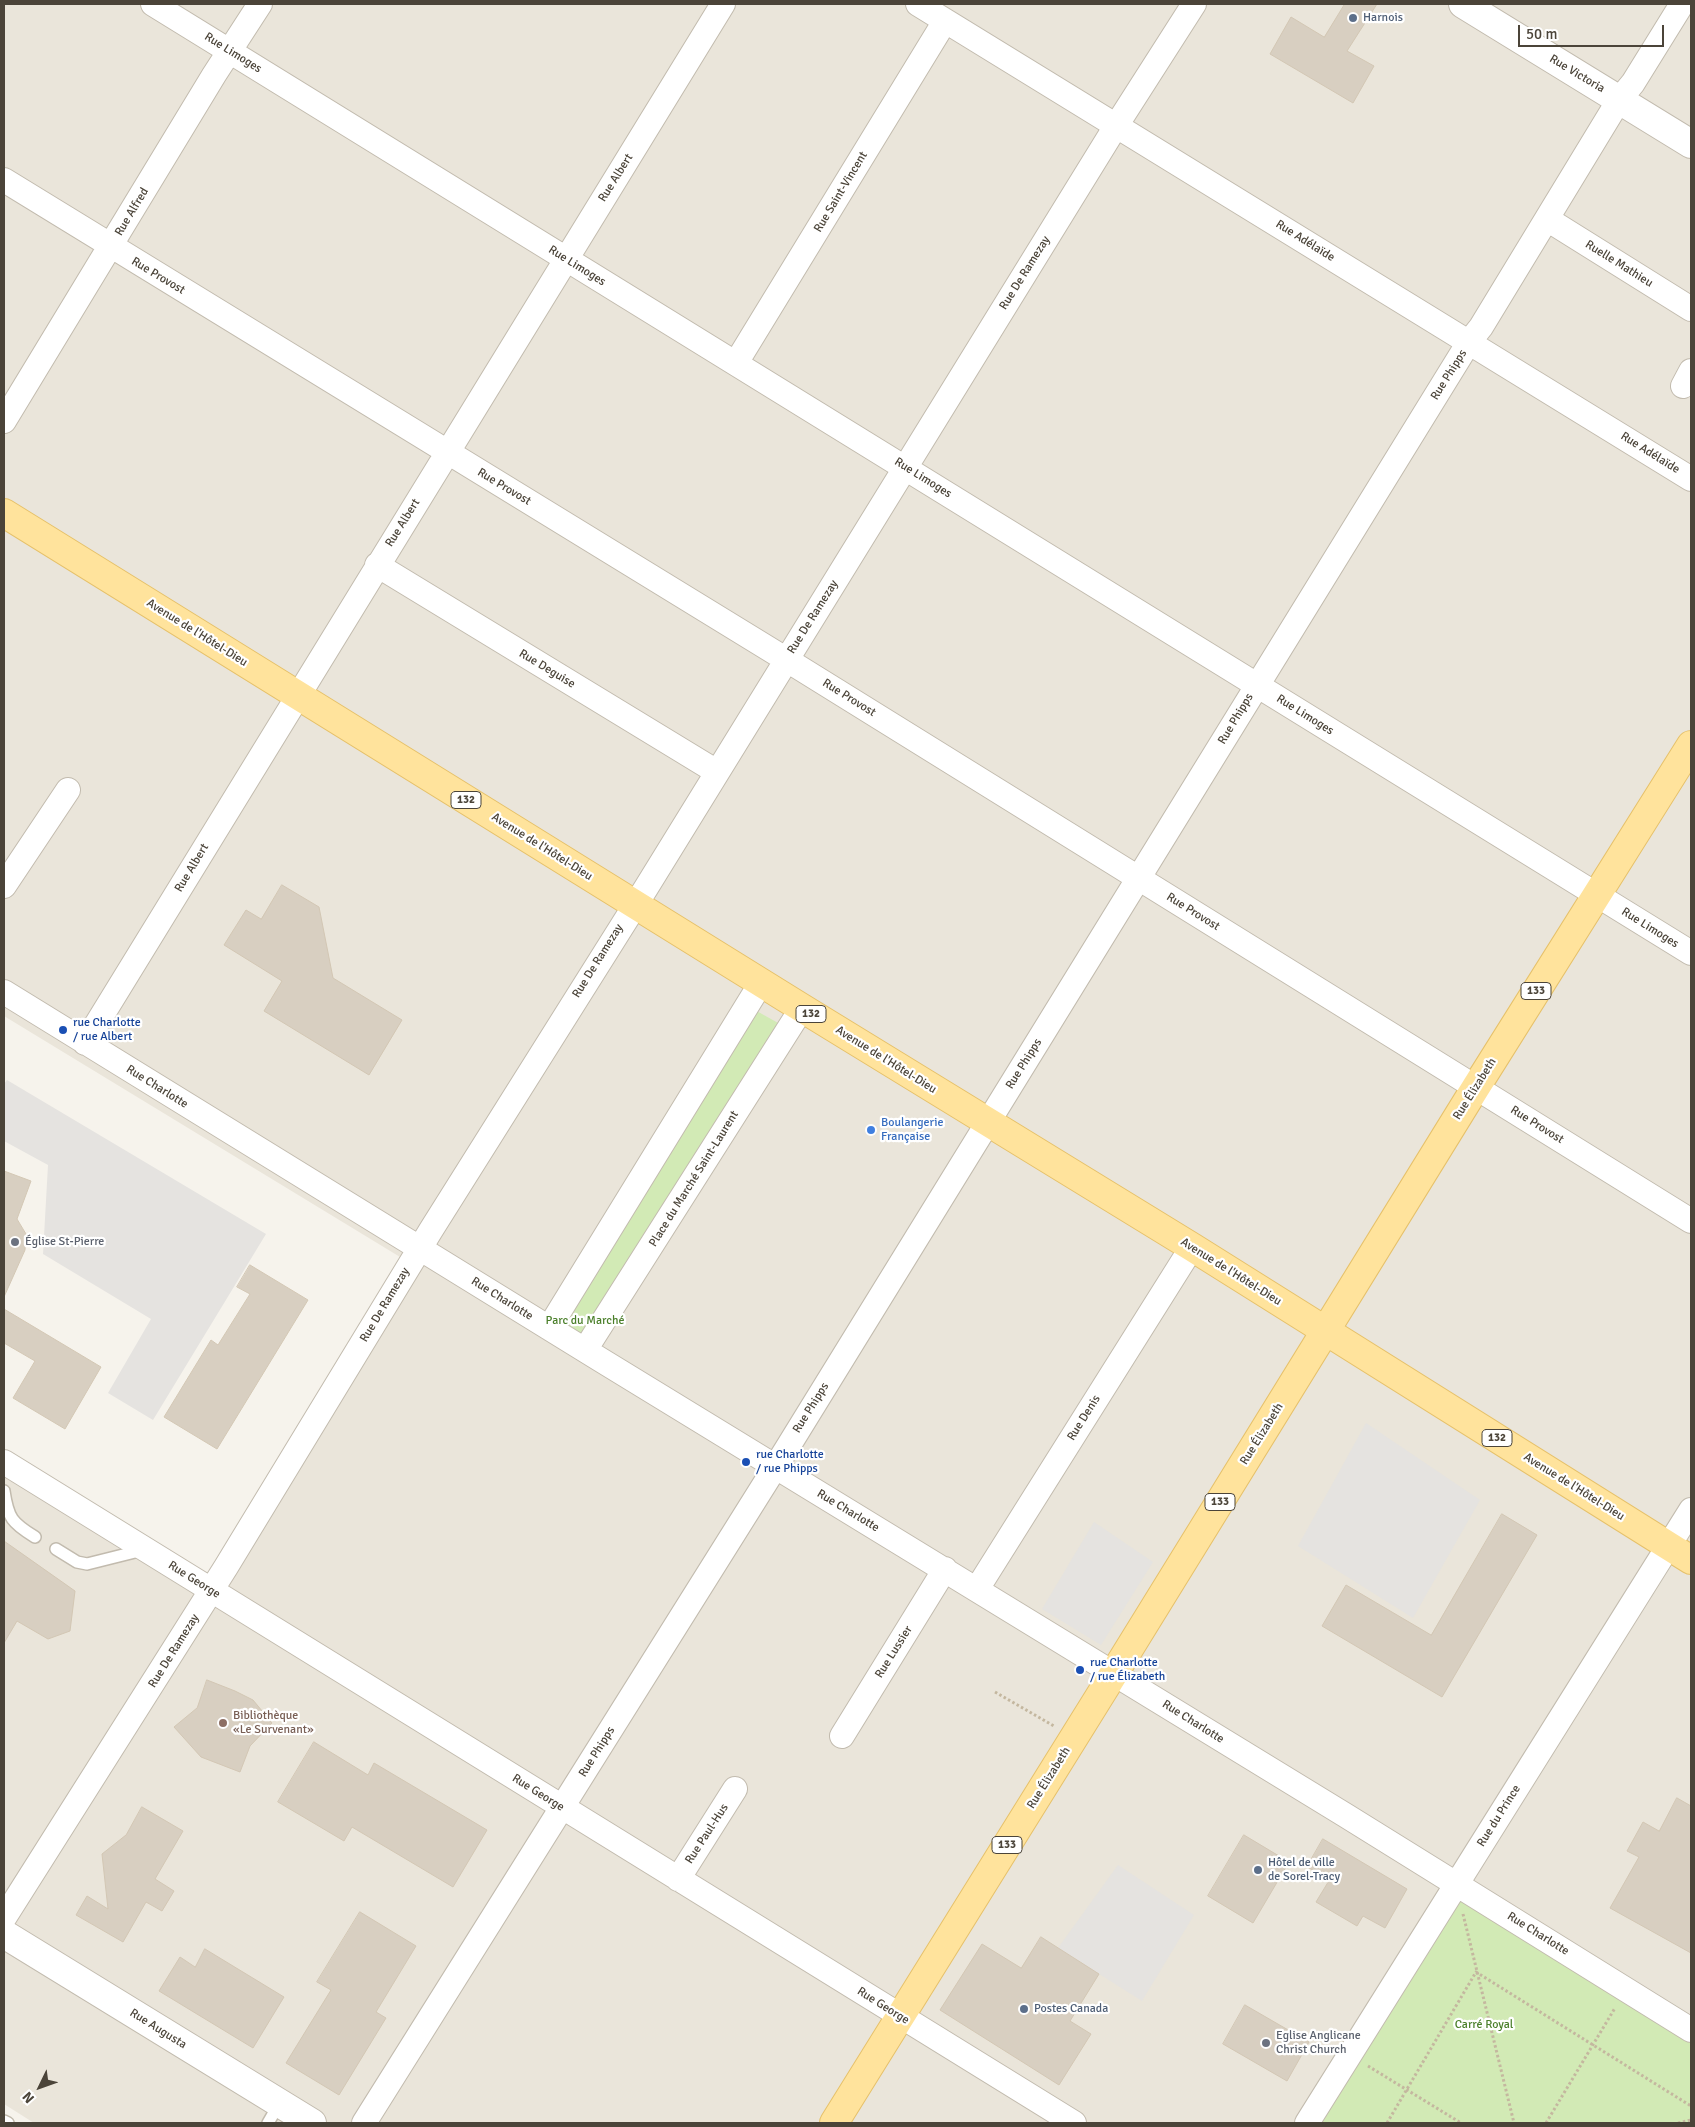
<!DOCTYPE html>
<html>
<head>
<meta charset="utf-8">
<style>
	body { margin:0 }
	#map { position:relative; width:1695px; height:2127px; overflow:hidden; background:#f6f3ec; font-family:Signika,sans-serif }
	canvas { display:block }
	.frame { position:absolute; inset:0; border:5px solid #4b4439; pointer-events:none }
	.north { position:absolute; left:15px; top:2062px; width:50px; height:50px; -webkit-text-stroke:4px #fff; paint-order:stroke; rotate:228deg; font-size:14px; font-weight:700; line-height:20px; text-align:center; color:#4b4439 }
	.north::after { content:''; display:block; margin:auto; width:18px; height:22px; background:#4b4439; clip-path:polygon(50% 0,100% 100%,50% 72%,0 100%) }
	.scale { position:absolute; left:1518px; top:25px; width:146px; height:22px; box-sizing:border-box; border:2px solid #4b4439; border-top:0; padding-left:6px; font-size:15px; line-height:18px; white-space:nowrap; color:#4b4439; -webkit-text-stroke:4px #fff; paint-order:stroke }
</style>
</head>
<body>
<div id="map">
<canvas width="1695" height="2127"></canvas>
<div class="frame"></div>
<div class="north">N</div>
<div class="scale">50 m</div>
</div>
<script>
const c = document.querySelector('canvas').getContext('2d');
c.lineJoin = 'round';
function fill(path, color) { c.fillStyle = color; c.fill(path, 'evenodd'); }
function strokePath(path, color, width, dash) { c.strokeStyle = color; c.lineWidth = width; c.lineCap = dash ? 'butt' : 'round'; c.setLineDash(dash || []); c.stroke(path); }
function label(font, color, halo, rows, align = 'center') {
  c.font = font + ' Signika,sans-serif'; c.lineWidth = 4.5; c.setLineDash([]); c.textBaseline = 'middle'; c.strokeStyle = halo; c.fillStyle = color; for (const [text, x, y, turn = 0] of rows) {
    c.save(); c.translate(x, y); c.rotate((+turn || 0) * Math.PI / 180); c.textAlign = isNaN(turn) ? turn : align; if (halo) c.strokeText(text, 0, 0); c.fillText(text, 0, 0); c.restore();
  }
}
fill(new Path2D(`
	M4 4H1691V2035L1307 2123H34L4 2104V1459L204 1583 405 1260 4 1016Z`), '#eae5da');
fill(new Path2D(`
	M753 1009 780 1024 589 1358 550 1335Z
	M1453 1889 1691 2038V2123H1308Z`), '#d2eab5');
fill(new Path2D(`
	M7 1080 266 1234 153 1420 108 1393 151 1319 43 1254 48 1165 4 1141V1084Z
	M1366 1423 1480 1500 1413 1618 1298 1546Z
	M1094 1522 1153 1562 1101 1645 1042 1609Z
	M1118 1865 1194 1915 1142 2001 1058 1948Z`), '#e5e3e0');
const building = new Path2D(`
	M1345 4H1377L1347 51 1374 66 1353 103 1270 54 1291 17 1324 37Z
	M282 885 319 907 333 978 402 1020 369 1075 264 1011 282 981 224 945 246 910 261 919Z
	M4 1171 31 1181 17 1219 26 1234 25 1250 4 1297Z
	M250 1265 308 1300 217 1449 164 1417 211 1340 218 1345 250 1294 237 1287Z
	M4 1309 101 1367 65 1429 13 1398 35 1361 4 1343Z
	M1502 1514 1537 1535 1442 1697 1322 1626 1346 1585 1431 1635Z
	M4 1541 75 1591 70 1631 48 1639 17 1621 4 1643Z
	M207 1680 235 1691 253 1700 272 1723 250 1746 240 1772 201 1757 174 1727 197 1708Z
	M314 1742 368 1775 374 1763 487 1830 453 1887 352 1827 344 1841 278 1802Z
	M1677 1798 1691 1806V1953L1610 1908 1639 1857 1627 1851 1643 1822 1659 1831Z
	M142 1807 183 1831 155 1879 174 1891 162 1911 146 1902 123 1942 76 1915 87 1896 108 1909 102 1854 126 1835Z
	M1244 1835 1289 1862 1253 1923 1208 1896Z
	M1323 1839 1407 1889 1385 1928 1363 1916 1357 1926 1316 1902 1330 1879 1307 1867Z
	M360 1912 416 1946 376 2012 386 2018 339 2095 286 2063 331 1990 317 1982Z
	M1041 1937 1099 1974 1070 2021 1091 2034 1059 2085 940 2010 982 1944 1021 1968Z
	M205 1949 284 1997 253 2048 159 1991 180 1957 195 1967Z
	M1245 2005 1309 2042 1287 2081 1223 2044Z`);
fill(building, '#d8cfc1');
strokePath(building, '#d3c7b4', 1);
const service = new Path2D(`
	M4 1491C8 1518 12 1523 35 1537
	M56 1549 77 1562 87 1564 143 1550
	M4 2121 8 2123
	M268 2123 279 2104`);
const minor = new Path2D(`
	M153 4 1691 953
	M918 4 1691 479
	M4 180 787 660 1691 1221
	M1547 219 1691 309
	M736 363 945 21
	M1683 386 1691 371
	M4 421 214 75 260 4
	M377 565 717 772
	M4 886 68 790
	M4 992 601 1360 1345 1815 1691 2030
	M85 1043 723 4
	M549 1328 761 983
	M585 1350 802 1008
	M4 1462 1074 2123
	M977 1589 1192 1247
	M842 1736 945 1569
	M678 1879 735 1789
	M4 1918 226 1567 431 1230 646 888 1116 126 1194 4
	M364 2123 786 1450 1469 342 1481 327 1619 100 1633 83 1682 4
	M1307 2123 1691 1510`);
const tertiary = new Path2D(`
	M1463 4 1691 144
	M4 1934 312 2123`);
const primary = new Path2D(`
	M4 513 802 1008 1192 1247 1691 1560
	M834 2123 1124 1657 1476 1087 1691 745`);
strokePath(service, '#c2bbae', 14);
strokePath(minor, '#c2bbae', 26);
strokePath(tertiary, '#c2bbae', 30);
strokePath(primary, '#e6c16a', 30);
strokePath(new Path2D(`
	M995 1692 1054 1726
	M1463 1914 1514 2123
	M1368 2066 1461 2123
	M1387 2123 1476 1972 1691 2106
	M1546 2123 1615 2008
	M1678 2123 1691 2120`), '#c4b79f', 3, [2.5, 2.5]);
strokePath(service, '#fff', 11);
strokePath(minor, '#fff', 24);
strokePath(tertiary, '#fff', 28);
strokePath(primary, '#ffe39c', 28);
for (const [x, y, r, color] of [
	[1353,18,5,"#5c6f8a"],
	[63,1030,5,"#1a4fb4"],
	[871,1130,5,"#3f7fe0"],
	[15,1242,5,"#6b7280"],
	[746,1462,5,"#1a4fb4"],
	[1080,1670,5,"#1a4fb4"],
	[223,1723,5,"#8d6e63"],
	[1258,1870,5,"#5c6f8a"],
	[1024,2009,5,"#5c6f8a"],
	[1266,2043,5,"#6b7280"]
]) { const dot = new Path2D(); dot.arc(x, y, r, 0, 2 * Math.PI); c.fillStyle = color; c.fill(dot); strokePath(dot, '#fff', 2); }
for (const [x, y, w] of [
	[466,800,30],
	[1536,991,30],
	[811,1014,30],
	[1497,1438,30],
	[1220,1502,30],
	[1007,1845,30]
]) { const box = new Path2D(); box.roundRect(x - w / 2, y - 8.5, w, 17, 4); c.fillStyle = '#fff'; c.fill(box); strokePath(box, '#4b4439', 1); }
label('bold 11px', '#4b4439', null, [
	["132",466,800],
	["133",1536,991],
	["132",811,1014],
	["132",1497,1438],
	["133",1220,1502],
	["133",1007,1845]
]);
label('12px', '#4e5e75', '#fff', [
	["Harnois",1363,18],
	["Hôtel de ville",1268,1863],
	["de Sorel-Tracy",1268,1877],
	["Postes Canada",1034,2009]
], 'left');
label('12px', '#4b4439', '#fff', [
	["Rue Limoges",233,53,32],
	["Rue Victoria",1577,74,31],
	["Rue Albert",616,178,-58],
	["Rue Saint-Vincent",841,192,-59],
	["Rue Alfred",132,212,-59],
	["Rue Adélaïde",1305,241,32],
	["Ruelle Mathieu",1619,264,32],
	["Rue Limoges",577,266,32],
	["Rue De Ramezay",1025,273,-58],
	["Rue Provost",158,276,31],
	["Rue Phipps",1449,375,-58],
	["Rue Adélaïde",1650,453,32],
	["Rue Limoges",923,478,32],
	["Rue Provost",504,487,31],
	["Rue Albert",403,523,-58],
	["Rue De Ramezay",813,617,-58],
	["Avenue de l'Hôtel-Dieu",197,633,32],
	["Rue Deguise",547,669,31],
	["Rue Provost",849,698,32],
	["Rue Limoges",1305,715,32],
	["Rue Phipps",1236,719,-59],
	["Avenue de l'Hôtel-Dieu",542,847,32],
	["Rue Albert",192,868,-59],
	["Rue Provost",1193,912,32],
	["Rue Limoges",1650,928,32],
	["Rue De Ramezay",598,961,-58],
	["Avenue de l'Hôtel-Dieu",886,1060,32],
	["Rue Phipps",1024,1064,-58],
	["Rue Charlotte",157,1087,32],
	["Rue Élizabeth",1475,1089,-58],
	["Rue Provost",1537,1125,32],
	["Place du Marché Saint-Laurent",694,1179,-58],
	["Avenue de l'Hôtel-Dieu",1231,1272,32],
	["Rue Charlotte",502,1299,32],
	["Rue De Ramezay",385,1305,-59],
	["Rue Phipps",811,1408,-58],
	["Rue Denis",1084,1418,-58],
	["Rue Élizabeth",1262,1434,-58],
	["Avenue de l'Hôtel-Dieu",1574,1487,32],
	["Rue Charlotte",848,1511,31],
	["Rue George",194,1580,32],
	["Rue De Ramezay",174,1651,-58],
	["Rue Lussier",894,1652,-58],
	["Rue Charlotte",1193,1722,32],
	["Rue Phipps",597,1752,-58],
	["Rue Élizabeth",1049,1778,-58],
	["Rue George",538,1793,32],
	["Rue du Prince",1499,1816,-58],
	["Rue Paul-Hus",707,1834,-57],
	["Rue Charlotte",1538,1934,32],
	["Rue George",883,2006,32],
	["Rue Augusta",158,2029,32]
]);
label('12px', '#164399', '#fff', [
	["rue Charlotte",73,1023],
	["/ rue Albert",73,1037],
	["rue Charlotte",756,1455],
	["/ rue Phipps",756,1469],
	["rue Charlotte",1090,1663],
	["/ rue Élizabeth",1090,1677]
], 'left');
label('12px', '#366cbe', '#fff', [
	["Boulangerie",881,1123],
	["Française",881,1137]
], 'left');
label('12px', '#5b616d', '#fff', [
	["Église St-Pierre",25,1242],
	["Eglise Anglicane",1276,2036],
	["Christ Church",1276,2050]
], 'left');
label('12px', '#4a7f2a', '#fff', [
	["Parc du Marché",585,1321],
	["Carré Royal",1484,2025]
]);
label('12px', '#785e54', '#fff', [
	["Bibliothèque",233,1716],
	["«Le Survenant»",233,1730]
], 'left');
</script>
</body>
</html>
